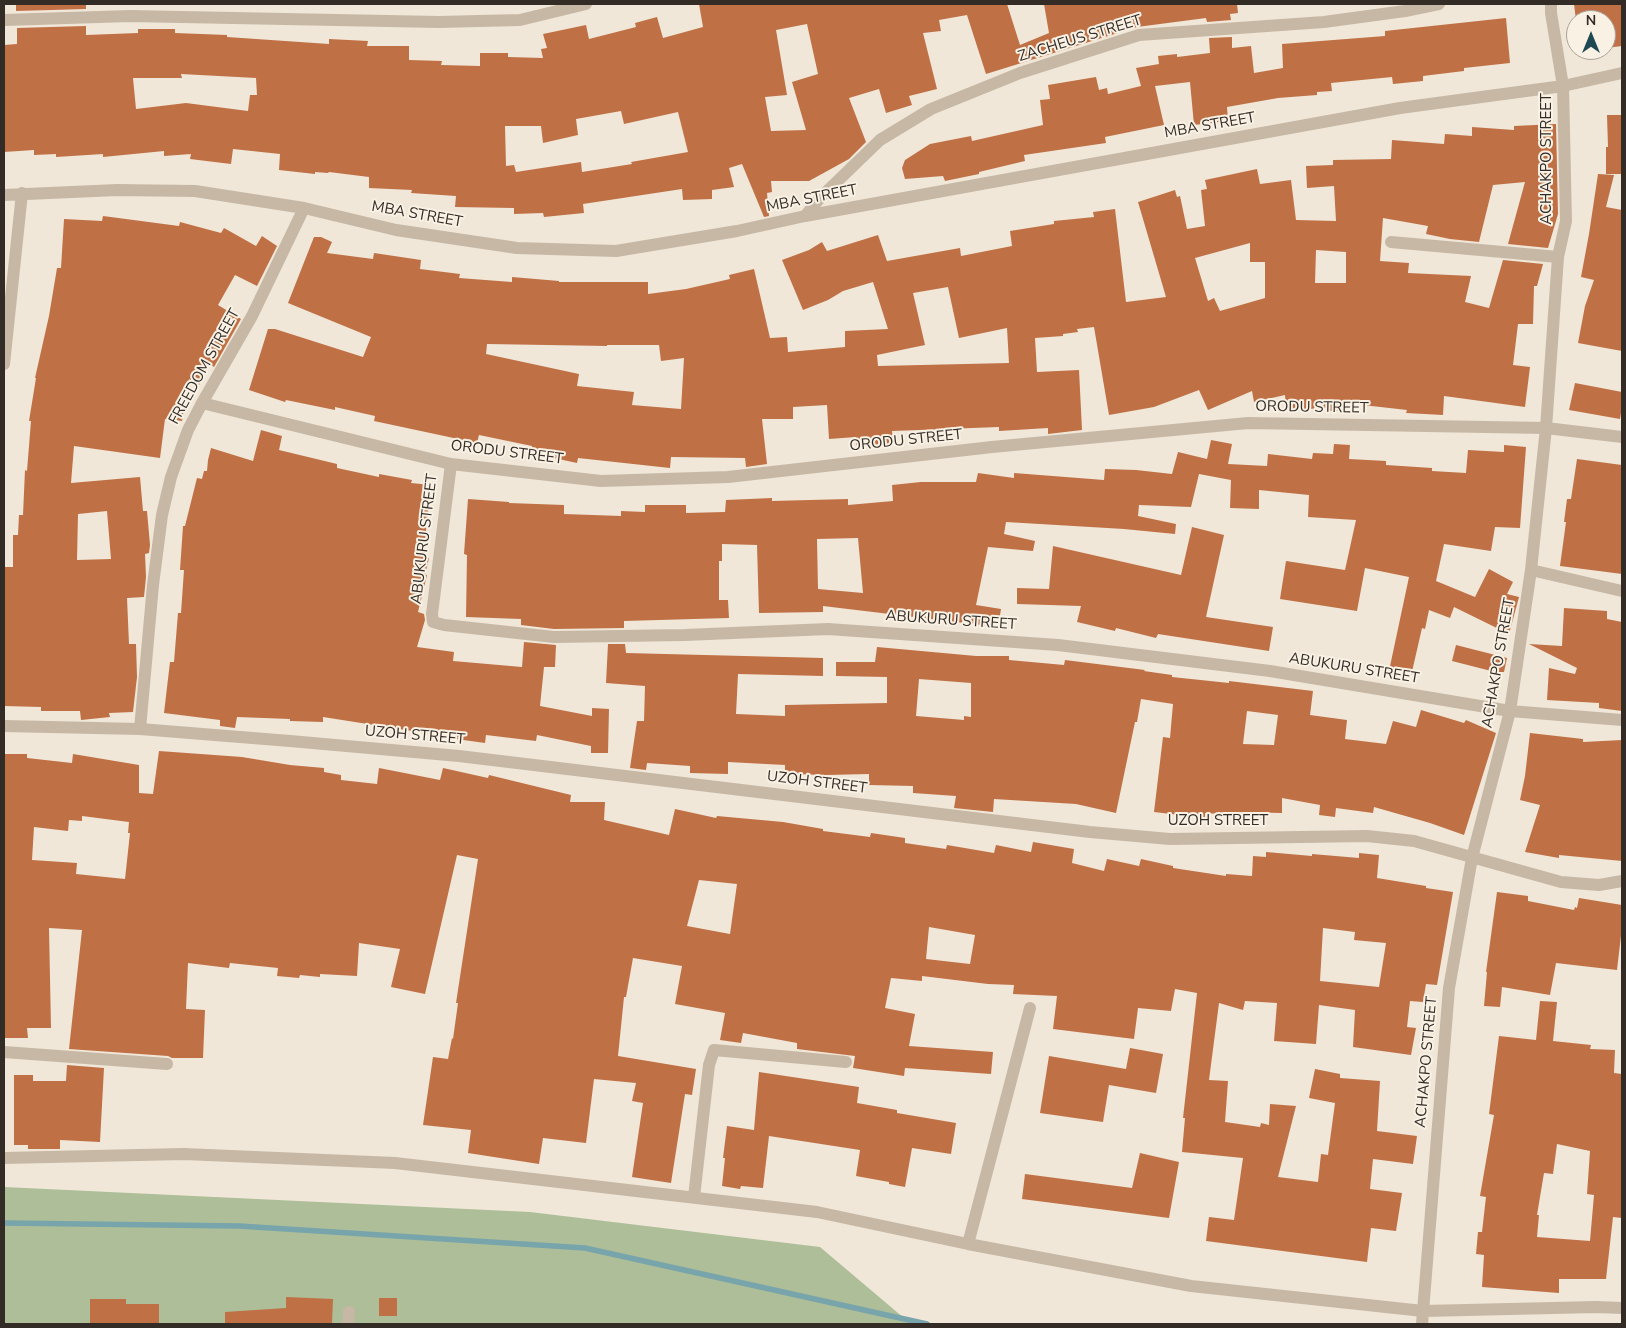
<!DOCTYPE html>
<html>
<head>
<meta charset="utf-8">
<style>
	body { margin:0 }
	#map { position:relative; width:1626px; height:1328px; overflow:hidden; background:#f0e7d8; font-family:"Nunito Sans",sans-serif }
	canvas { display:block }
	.frame { position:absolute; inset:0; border:5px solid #332b26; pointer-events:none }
	.north { position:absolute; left:1566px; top:10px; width:50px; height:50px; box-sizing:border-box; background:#f8f1e4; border:1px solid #a9a298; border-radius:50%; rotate:0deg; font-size:14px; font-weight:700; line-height:20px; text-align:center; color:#332b26 }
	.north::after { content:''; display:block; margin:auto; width:18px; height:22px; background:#1e4952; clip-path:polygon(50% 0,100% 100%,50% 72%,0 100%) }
</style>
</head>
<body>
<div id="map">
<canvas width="1626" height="1328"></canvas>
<div class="frame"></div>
<div class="north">N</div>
</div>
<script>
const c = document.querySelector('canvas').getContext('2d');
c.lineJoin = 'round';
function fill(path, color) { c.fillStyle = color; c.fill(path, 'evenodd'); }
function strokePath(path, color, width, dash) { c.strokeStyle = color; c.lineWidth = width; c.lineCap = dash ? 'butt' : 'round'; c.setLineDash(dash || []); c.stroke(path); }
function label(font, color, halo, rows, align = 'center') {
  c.font = font + ' "Nunito Sans",sans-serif'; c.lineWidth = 4; c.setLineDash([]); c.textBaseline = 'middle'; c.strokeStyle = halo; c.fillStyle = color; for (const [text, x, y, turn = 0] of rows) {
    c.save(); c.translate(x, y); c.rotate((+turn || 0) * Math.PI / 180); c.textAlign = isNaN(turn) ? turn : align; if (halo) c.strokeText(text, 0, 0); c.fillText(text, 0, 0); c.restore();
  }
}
fill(new Path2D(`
	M4 1187 530 1212 820 1247 911 1324H4Z`), '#adbe99');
strokePath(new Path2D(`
	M4 1223 239 1226 585 1248 927 1324`), '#78a4ab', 5.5);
fill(new Path2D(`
	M16 4H86V9L16 11Z
	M699 4H1007L1020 45 1049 33 1044 4H1237L1238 13 1230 14 1231 20 1207 22 1206 18 1137 27 986 74 967 15 939 20 941 31 923 33 937 89 909 96 912 105 886 113 879 89 849 98 866 142 849 159 809 181H771L772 192 767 193 769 216 764 217 742 164 729 168 734 187 712 190V199L683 200 682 189 583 204 584 213 544 217 543 213 514 214V208L455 207 456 196 411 193 412 190 369 188V177L329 172 328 173 315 172V174L279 170 280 154 233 149 231 164 190 159 191 154 164 156V151L103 157V154L56 157V154L34 155V150L4 152V45L17 44V28L86 26V35L138 33V29H175V33L227 35V37L329 44V39L368 41 367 46H409V60L442 61 441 65 480 66V53H508V57L543 58 541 49 547 48 543 34 586 25 589 39 636 27 635 23 657 17 663 38 703 27ZM807 24 818 74 792 82 806 130 771 131 765 97 787 95 776 30ZM181 74 256 78 257 95H250L248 111 186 103 136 109 133 78H182ZM621 111 624 124 678 112 688 152 631 162 632 164 582 172 581 162 516 172 514 165 506 166 505 126H541L543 143 578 135 576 119Z
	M1574 4H1622V46L1606 48V20H1576Z
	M1506 18 1510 63 1464 68V71L1423 76V81L1393 84 1392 77 1331 83 1332 91 1317 92V95L1278 98 1227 107 1228 121 1194 125 1190 82 1155 86 1164 125 1105 137 1106 143 1024 155 1025 161 979 172V174L945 181 943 176 905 179 902 168 905 160 930 144 971 136 972 141 1043 125 1040 100 1050 99 1048 85 1096 77 1099 90 1107 88 1108 94 1141 86 1136 68 1159 64 1158 56 1177 54V57L1210 53 1209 38 1232 37V48L1251 46 1254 73 1283 68 1282 44 1385 36V31Z
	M1607 115H1622V174H1606V147H1608Z
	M1556 124 1558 214 1548 248 1508 244 1525 182 1493 185 1479 242 1450 239 1426 234 1428 226 1383 218 1380 261 1409 263 1408 273 1471 276 1465 302 1489 308 1503 260 1543 264 1537 286H1534L1533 324H1518L1513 365 1530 367 1525 407 1444 396 1443 415 1406 413 1407 410 1345 403V411H1327V408L1286 410 1285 395 1254 402 1252 391 1208 410 1199 390 1154 407 1109 415 1094 327 1077 329 1078 332 1063 334V336L1035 338 1037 372 1079 370 1082 430 1048 434V428L999 431V427L892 431 893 444 856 445V437L829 439 827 405 793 407V419H762L767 464 746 467 745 458 671 457 670 468 578 458 577 463 531 453 532 446 479 435 477 443 374 421 375 416 335 407V410L286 400 285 402 249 390 268 329H275L363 357 371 337 288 303 314 237H321L332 242 327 253 373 259 374 253 421 260 420 269 460 274 459 278 512 282V277L559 281V282H648V294L686 289 730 279 729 275 754 269 770 338 787 337 788 352 845 347V331L888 329 873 282 843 291 828 300 803 310 782 260 809 250 822 242 827 251 878 235 887 261 960 248 961 256 1012 246 1010 231 1054 224V221L1094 217 1093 212 1115 209 1126 302 1166 297 1138 202 1175 190 1177 197 1180 196 1187 229 1205 226 1201 190 1207 189 1205 180 1257 169 1260 184 1291 180 1296 220 1336 221 1334 186 1307 188 1306 166 1333 165V160L1391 159 1392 140 1444 144 1445 134 1472 136V127L1514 130V126ZM1250 243V262H1265V298L1220 311 1214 298 1208 301 1195 258ZM1316 250 1346 252V283H1315ZM948 287 959 338 1007 328 1009 363 878 366 877 355 925 345 913 293ZM487 344 607 346V345H659L661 361 684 358 681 409 632 405 634 392 577 386 579 374 486 354Z
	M1598 174 1614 175 1606 207 1622 210V351L1578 343 1585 306 1594 280 1581 277 1589 234Z
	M103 216 179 226 180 222 221 233 224 228 256 246 262 236 277 246 257 286 235 275 218 305 241 319 214 367 210 364 199 385 189 379 182 421 165 419 160 458 74 446 71 483 140 477 143 511H147L150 545 149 553 145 554 146 577 144 597 127 598 129 644H136L137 677 133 712 109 713 110 717 81 720 80 711H41V707L4 706V567H13V535H18L19 515H23L25 470 27 471 31 421H29L36 378H35L49 316 57 268H61L64 219 102 221ZM107 511 111 559 77 560 78 514Z
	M1575 383 1622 392V407L1620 419 1569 410Z
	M261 430 282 436 279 450 337 464V468L379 477V474L412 480 411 483 431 485 423 557 429 558 425 575H427L418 612 424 614 425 620 417 647 454 652 453 661 522 667 524 642 556 645 555 667H544L540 706 592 716V708L609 709 608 753H591V746L537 735 536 741 486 735 485 743 449 738 450 735 425 733 323 717V722L290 721V719L237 717 235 728 220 726V720L164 713 170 662H174L178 613H181L184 570H180L183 526H185L197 478 202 479 204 471H207L208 460 211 448 253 461Z
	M1211 440 1232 444 1228 464 1267 466 1268 454 1312 459 1313 453 1333 454 1334 444 1350 445 1349 459 1386 461V465L1432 468V471L1466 473 1468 450 1504 452V445L1526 447 1520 528 1495 527 1491 551 1444 544 1436 581 1475 597 1489 569 1513 582 1507 594 1519 597 1509 634 1454 607 1450 618 1429 610 1425 629 1422 628 1411 676 1389 671 1409 577 1365 568 1357 611 1280 599 1286 561 1345 570 1356 520 1308 517 1309 495 1259 490V509L1230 508 1231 480 1199 474 1191 507 1139 505 1138 516 1176 524 1175 534 1124 529 1006 522 1004 534 1035 541 1033 551 988 547 976 605 1001 609 998 627 823 606V612L759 613 757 545 722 544V561H719V600H728L729 618 624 621V628L554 629 521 625V619L466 617 467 555 464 554 468 499 509 502V503L564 505V514L621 516V511L645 512V505H686V513L725 512 726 500 772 498V501L848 499V505L893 501 892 485 921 482H976L978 473 1014 478V473L1104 480 1105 469 1136 470 1172 474 1178 452 1207 459ZM858 538 863 593 818 589 817 539Z
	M1577 459 1622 465V574L1560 566 1566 522H1564L1567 499H1571Z
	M1192 527 1224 535 1206 617 1273 627 1269 651 1158 634 1156 638 1116 628 1115 631 1077 622 1081 606 1017 604V588L1049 589 1053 546 1181 575Z
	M1564 608 1607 611V619L1622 622V711L1599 708V703L1547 700 1549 668 1575 674 1577 668 1529 644 1562 646Z
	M608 644H625L626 653 823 658V676L738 674 736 714 785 716V705L887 703V677L836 676V662H875L877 647 976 656H1009V660L1064 665 1065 660 1145 670 1144 671 1172 675V677L1229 683V681L1313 691 1310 715 1347 720 1345 739 1386 744 1393 721 1416 727 1421 710 1464 723 1466 720 1496 733 1464 835 1430 823 1374 807 1373 813 1336 808 1335 817 1319 815 1320 805 1282 798V813L1237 812 1236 815 1205 813V818L1154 812 1163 737 1170 738 1173 704 1141 699 1137 722H1135L1116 813 1076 804 994 799 993 812 954 808 956 796 913 793V786L869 785V774L826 775 785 774V765L728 762V774L690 773V766L647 763 646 770 630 768 637 721H644L645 686 606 683ZM919 679 971 683V717L964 716V720L916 716ZM1247 711 1278 715 1274 745 1243 744Z
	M1456 645 1507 658 1504 672H1500L1499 673 1452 661Z
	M1530 733 1583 739V742L1622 740V861L1559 855V858L1525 852 1540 805 1520 800 1525 776Z
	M159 751 242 757 290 765 324 768V772L341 775V780L377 784 379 768 440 780 443 768 488 778 489 775 571 795 570 802H605L604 820 669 835 675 809 716 818 717 816 783 822 823 829V831L870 837 871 833 905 838V843L946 849 947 845 994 853 996 845 1031 852 1033 842 1074 849 1072 863 1104 871 1107 859 1139 866 1141 859 1173 866V868L1226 876V874L1252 876 1253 856 1266 857V852L1312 856V854L1359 858V853L1379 855 1377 878 1426 886V888L1453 892 1437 985 1426 984 1423 1002 1410 1001 1407 1027 1416 1028 1411 1055 1353 1047 1355 1010 1319 1005 1316 1044 1274 1041 1277 1003 1245 1001 1243 1010 1219 1003 1209 1080 1228 1081 1225 1122 1260 1127 1261 1123 1269 1125 1270 1104 1296 1106 1278 1177 1318 1182 1321 1154 1328 1155 1335 1103 1309 1098 1315 1069 1340 1074V1078L1380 1081 1377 1131 1417 1136 1413 1164 1373 1159 1370 1189 1402 1193 1396 1231 1371 1228 1367 1262 1206 1241 1209 1217 1234 1220 1243 1158 1182 1152 1185 1118H1183L1197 993 1175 989 1171 1011 1138 1008 1134 1039 1053 1029 1057 996 1013 994 1014 985 988 984 922 976V981L891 978 885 1008 915 1014 909 1046 993 1052 991 1074 905 1068 904 1076 853 1068 855 1056 797 1049V1043L743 1033 741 1043 720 1040 725 1013 675 1004 682 966 633 958 626 997H624L618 1056 696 1069 692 1095 685 1094 671 1183 632 1177 643 1103 632 1101 636 1083 594 1079 586 1143 543 1138 539 1164 468 1153 471 1130 423 1125 433 1057 448 1059 452 1038 453 1039 458 1003H456L478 859 457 855 425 994 391 987 400 949 359 943 357 976 320 974V977L300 975 299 978 277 976 278 968 230 963 229 968 188 963 186 1009 205 1010 203 1058H172L168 1056 69 1049 82 930 49 928 51 1028H27L28 1038H4V754H27V758L72 763 73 754 139 765V793L153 794ZM82 816 129 822 128 833H130L125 879 76 874 77 863 32 860 34 827 68 831 69 820 82 821ZM699 880 737 884 730 934 687 926ZM929 927 975 935 970 964 926 959ZM1323 928 1355 932 1354 940 1386 943 1379 987 1320 981Z
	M1497 892 1528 896V901L1574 910 1575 907 1577 908 1579 898 1622 905V927L1617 970 1556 963 1550 995 1502 987 1500 1007 1484 1006 1487 972H1486Z
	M1540 1001 1557 1002 1553 1041 1591 1045 1590 1049 1615 1050 1614 1073 1622 1074V1218L1613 1217 1606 1279H1559V1293L1482 1287 1484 1255 1476 1254 1478 1232H1482L1486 1197 1480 1196 1494 1115 1489 1114 1499 1036 1536 1040ZM1557 1144 1590 1151 1587 1194 1594 1195 1590 1241 1537 1237 1539 1215H1537L1544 1173 1553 1174Z
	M1130 1048 1163 1054 1156 1093 1109 1085 1103 1122 1040 1113 1049 1056 1126 1069Z
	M67 1065 104 1068 100 1142 60 1140V1149H28V1145H14V1075H33V1081H66Z
	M759 1072 859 1087 857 1103 897 1110V1113L956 1123 951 1154 912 1148 905 1187 889 1184V1182L856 1176 860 1150 769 1136 763 1188 741 1186 740 1189 722 1186 725 1158H723L727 1126 754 1130Z
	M1140 1153 1179 1162 1169 1218 1022 1199 1025 1174 1132 1188Z
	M286 1297 333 1299 332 1324H225V1312L286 1308Z
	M379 1298H397V1316H379Z
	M90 1299H126V1304H159V1324H90Z`), '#c07045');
strokePath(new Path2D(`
	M4 20 130 16 439 22 520 20 586 4
	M4 195 117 190 195 191 304 208 396 230 517 248 616 251 737 231 805 216 1400 108 1563 86 1622 73
	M805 216 821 197 880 140 931 109 1020 73 1139 35 1324 22 1405 11 1439 4
	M1391 242 1558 257
	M4 364 22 193
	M202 403 451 464 601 481 728 477 992 447 1248 423 1546 428 1622 437
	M451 464 432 614 433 622 444 625 554 637 685 635 828 629 1058 645 1270 671 1510 711 1622 720
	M1531 570 1622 591
	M4 726 140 729 290 741 459 756 1090 832 1170 839 1367 836 1414 841 1561 882 1599 885 1622 881
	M140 729 153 585 162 515 171 477 188 430 202 403 252 316 304 208
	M4 1052 167 1064
	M4 1158 184 1154 395 1163 817 1212 968 1244 1191 1286 1423 1311 1596 1307 1622 1308
	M694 1197 709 1065 714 1050 846 1062
	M968 1244 1030 1008
	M348 1324 349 1312
	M1422 1324 1449 988 1472 858 1510 711 1531 570 1546 428 1558 257 1566 221 1563 86 1551 13V4`), '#c7b8a5', 12);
label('15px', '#332b26', '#f8f1e4', [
	["ZACHEUS STREET",1080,39,-17],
	["MBA STREET",1210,126,-10],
	["ACHAKPO STREET",1547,159,-90],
	["MBA STREET",812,199,-11],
	["MBA STREET",417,215,10],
	["FREEDOM STREET",205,367,-61],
	["ORODU STREET",1312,408,1],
	["ORODU STREET",906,441,-6],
	["ORODU STREET",507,453,7],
	["ABUKURU STREET",425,539,-83],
	["ABUKURU STREET",951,621,4],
	["ACHAKPO STREET",1499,663,-80],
	["ABUKURU STREET",1354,669,9],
	["UZOH STREET",415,736,5],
	["UZOH STREET",817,783,7],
	["UZOH STREET",1218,821],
	["ACHAKPO STREET",1427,1062,-85]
]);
</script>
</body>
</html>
